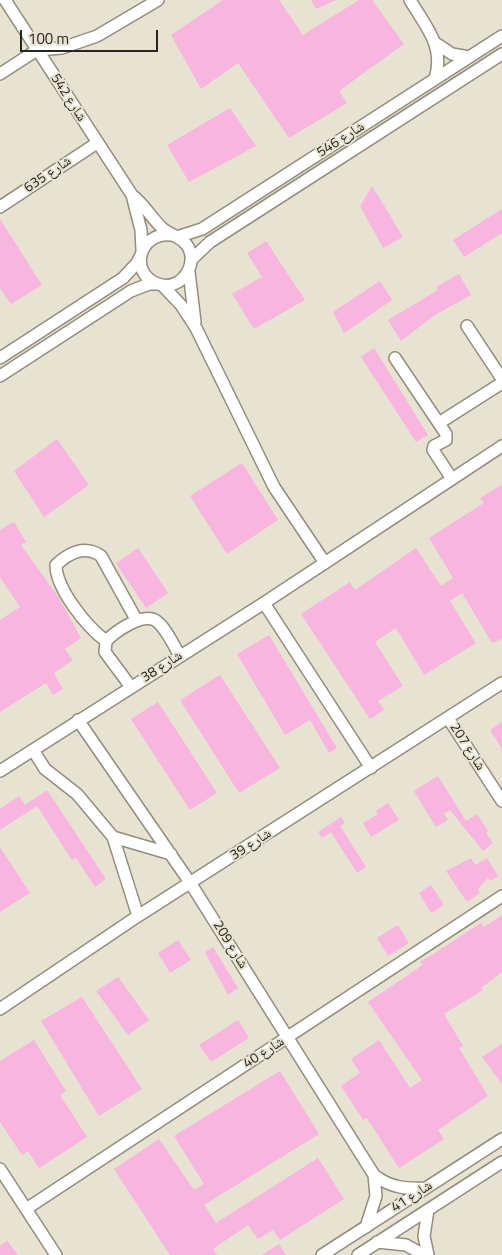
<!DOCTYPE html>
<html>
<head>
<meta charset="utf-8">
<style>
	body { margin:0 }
	#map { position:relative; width:502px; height:1255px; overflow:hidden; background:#e7e2d1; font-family:"Titillium Web",sans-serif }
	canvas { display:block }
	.scale { position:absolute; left:20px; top:30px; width:138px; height:22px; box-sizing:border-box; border:2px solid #27251f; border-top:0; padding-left:6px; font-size:15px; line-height:18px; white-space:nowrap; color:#27251f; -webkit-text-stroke:4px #e7e2d1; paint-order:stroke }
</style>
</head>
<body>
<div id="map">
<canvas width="502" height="1255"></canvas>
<div class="scale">100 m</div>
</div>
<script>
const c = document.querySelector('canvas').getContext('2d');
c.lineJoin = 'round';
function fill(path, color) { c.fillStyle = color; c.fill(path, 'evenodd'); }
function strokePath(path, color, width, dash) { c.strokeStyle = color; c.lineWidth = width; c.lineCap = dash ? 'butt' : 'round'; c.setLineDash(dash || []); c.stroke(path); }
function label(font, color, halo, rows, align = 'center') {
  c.font = font + ' "Titillium Web","Noto Naskh Arabic",sans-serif'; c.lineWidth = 4; c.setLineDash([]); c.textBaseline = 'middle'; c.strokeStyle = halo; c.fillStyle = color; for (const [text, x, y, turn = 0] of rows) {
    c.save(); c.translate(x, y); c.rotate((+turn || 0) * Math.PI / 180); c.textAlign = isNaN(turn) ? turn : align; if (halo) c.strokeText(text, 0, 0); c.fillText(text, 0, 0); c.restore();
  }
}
fill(new Path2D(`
	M223 0H279L303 35 359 0H372L404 44 339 91 347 103 289 138 238 63 201 89 171 35Z
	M311 0H336L316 9Z
	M230 108 256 146 189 182 167 145Z
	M372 186 403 237 383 248 360 206Z
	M502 209V233L464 257 453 240Z
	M0 219 42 285 11 304 0 288Z
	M266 241 305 300 254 329 232 294 262 277 247 253Z
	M459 274 471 295 435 315 401 341 388 320 438 290 436 287Z
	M380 281 392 300 344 333 333 312Z
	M374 348 428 435 416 442 361 357Z
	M57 439 89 485 44 517 14 471Z
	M242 463 278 520 227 554 190 496Z
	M502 485V639L492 643 462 593 450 601 476 643 424 675 396 628 375 642 403 686 378 701 384 710 370 719 301 614 350 582 355 590 416 548 441 586 453 578 429 538 484 503 480 498Z
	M14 522 26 542 21 545 59 598 81 638 65 649 73 660 54 673 63 689 53 695 46 683 0 712V620L20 607 0 577V530Z
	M138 548 168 593 146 608 116 563Z
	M269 635 337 748 329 753 310 720 285 735 237 654Z
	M220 675 280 768 239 793 180 700Z
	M158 702 217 793 190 810 131 719Z
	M502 722V749L490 730Z
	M438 776 466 821 477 814 488 831 486 833 493 843 483 851 450 810 444 814 448 820 436 827 414 791Z
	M47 790 106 879 95 887 76 858 72 860 37 806 0 830V809L19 796 25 805Z
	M388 803 399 820 371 837 363 823 378 814 376 811Z
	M341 817 345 823 340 826 366 867 357 873 331 832 322 838 318 832Z
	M0 847 30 893 0 912Z
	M471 858 475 865 487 858 498 876 490 881 488 878 478 889 480 893 467 902 446 871Z
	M431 885 444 905 431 913 419 893Z
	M502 915V972L481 988 483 990 444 1014 463 1046 459 1048 488 1096 438 1130 444 1139 399 1168 367 1118 363 1120 341 1086 360 1073 351 1059 379 1040 410 1088 422 1080 368 1002 423 965 420 962 435 953 481 923 484 927Z
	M398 925 409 943 388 956 377 938Z
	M178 940 191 960 170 973 158 953Z
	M213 947 238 988 228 995 205 952Z
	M118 977 149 1020 128 1035 96 991Z
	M82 997 142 1089 99 1116 41 1021Z
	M238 1020 249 1038 211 1062 199 1045Z
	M34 1040 66 1091 60 1095 87 1137 39 1168 28 1151 22 1155 0 1122V1061Z
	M502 1044V1084L482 1057Z
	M280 1071 319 1134 204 1205 216 1223 318 1158 344 1199 280 1240 273 1230 258 1239 248 1225 213 1249 217 1255H170L114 1169 159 1139 194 1190 204 1184 174 1136Z
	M7 1241 18 1255H0V1246Z
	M279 1244 286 1255H262Z`), '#f8b5df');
const minor = new Path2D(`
	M5 0 132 195C145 205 152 219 163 229 169 234 177 236 183 241 203 258 183 293 158 284 128 273 139 232 171 235
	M410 0C426 27 445 46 435 79
	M437 44 452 54 469 57
	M0 74 37 50 62 48 97 36 158 0
	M132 195 141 230 142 250
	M0 207 97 143
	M177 237 202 229 502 36
	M191 260 210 242 502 54
	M189 272 195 322
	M162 285 181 305 196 328 274 487 325 563
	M467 326 502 379
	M0 358 123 278 137 263 141 255
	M395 358 446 434V440L434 446 433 450 452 479
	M0 376 131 291 149 284H158
	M439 423 502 383
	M264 603 371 768
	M106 641C87 627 56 589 56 565 70 552 85 545 101 556L137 621
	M131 687 105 652 106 641C115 632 141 613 155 620 165 626 174 646 180 656
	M448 718 502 801
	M78 720 191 884 374 1175 376 1196 366 1227
	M33 750 45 769 77 794 113 837 138 916
	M0 771 264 603 502 446
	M113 837 171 854
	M0 1009 138 916 502 683
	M0 1169 56 1255
	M374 1175C391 1188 406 1189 426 1188
	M26 1209 502 896
	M377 1242 406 1245 424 1255
	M322 1255 502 1139
	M358 1255 502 1162
	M428 1255 424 1236 428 1210`);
strokePath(minor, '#928d7d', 14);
strokePath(minor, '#fff', 11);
label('14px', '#27251f', '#e7e2d1', [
	["شارع 542",68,98,57],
	["شارع 546",341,140,-33],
	["شارع 635",48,175,-34],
	["شارع 38",162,667,-33],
	["شارع 207",467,747,57],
	["شارع 39",251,845,-33],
	["شارع 209",230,945,58],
	["شارع 40",264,1053,-33],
	["شارع 41",412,1197,-33]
]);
</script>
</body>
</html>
